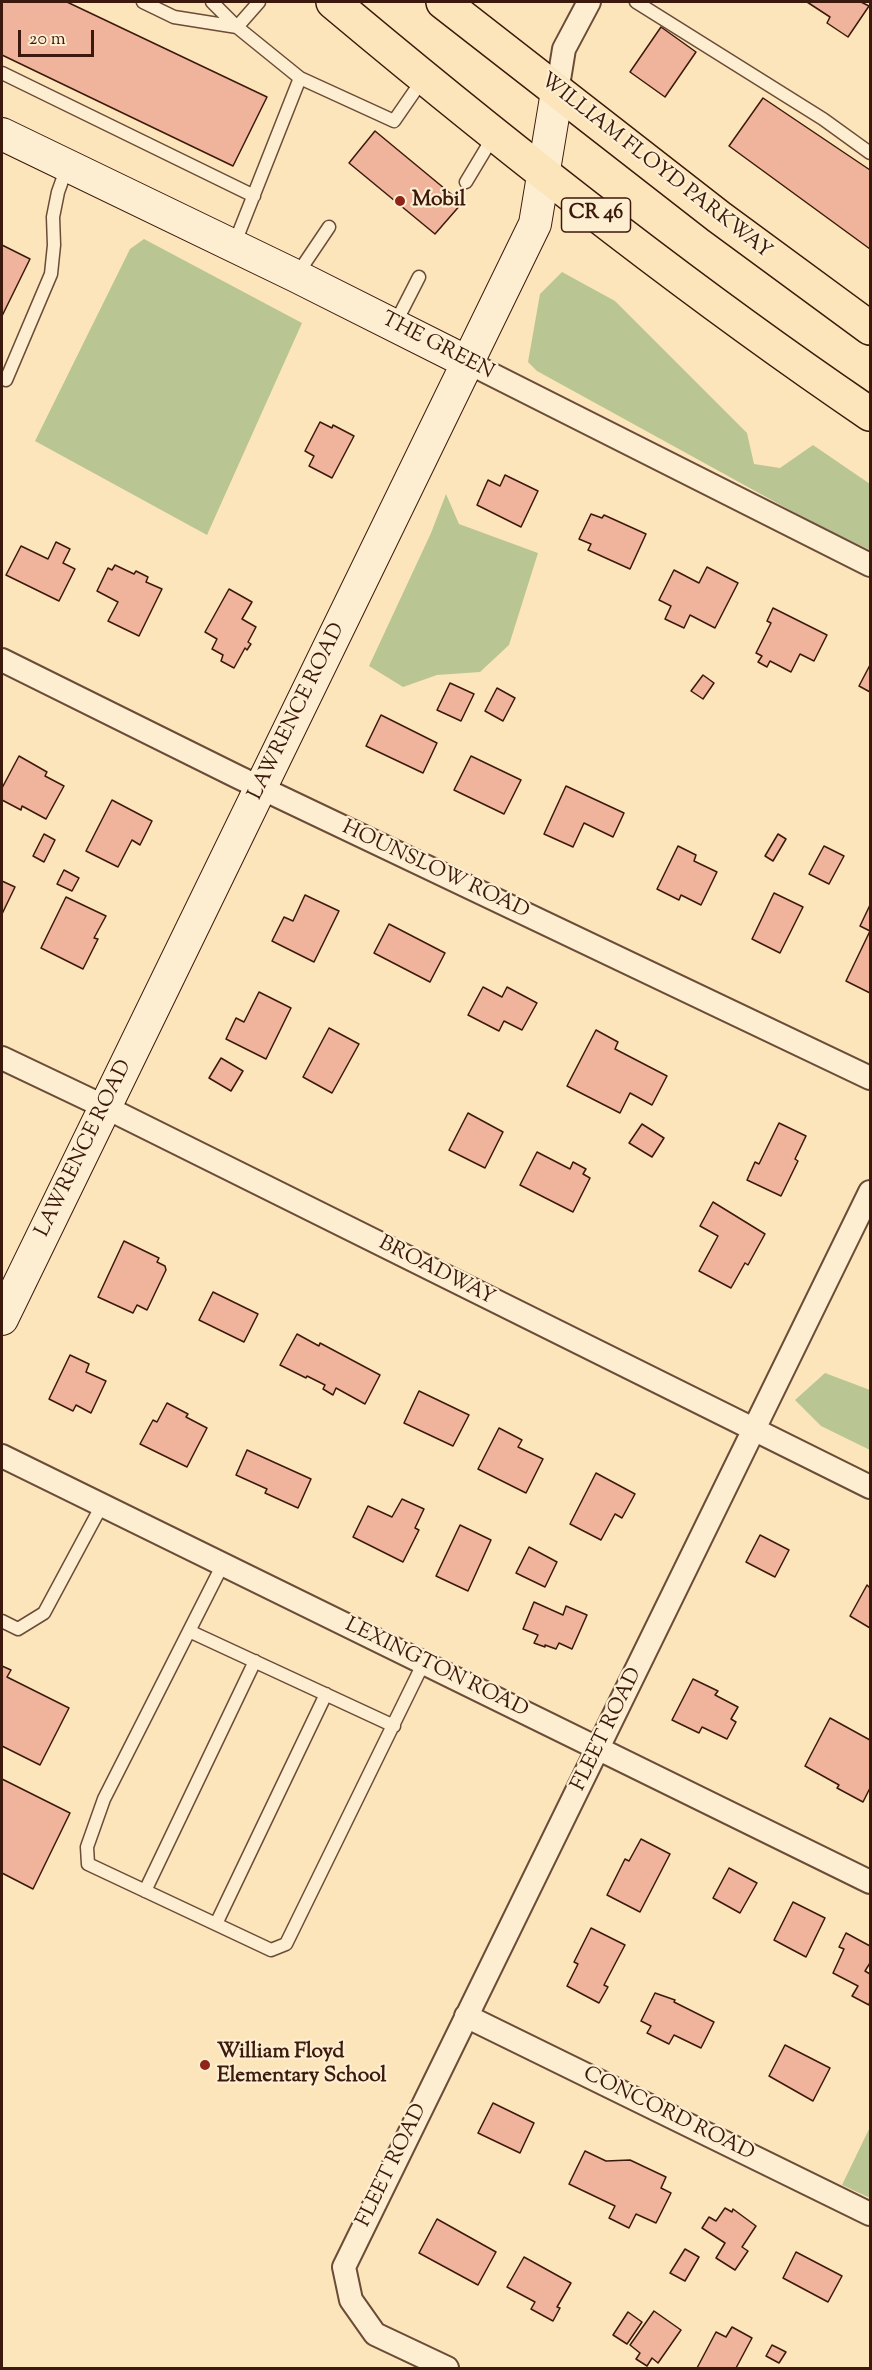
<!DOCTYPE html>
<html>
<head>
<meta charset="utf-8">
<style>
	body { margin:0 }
	#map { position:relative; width:872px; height:2370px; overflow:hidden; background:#fce5ba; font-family:"Sorts Mill Goudy",serif }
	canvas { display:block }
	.frame { position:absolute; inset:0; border:3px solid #3b190c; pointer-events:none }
	.scale { position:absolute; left:18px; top:30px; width:76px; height:27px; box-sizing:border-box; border:3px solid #3b190c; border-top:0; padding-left:8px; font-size:18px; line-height:21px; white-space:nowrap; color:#3b190c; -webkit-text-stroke:4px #fdeed2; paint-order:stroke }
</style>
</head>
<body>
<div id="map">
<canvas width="872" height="2370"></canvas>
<div class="frame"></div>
<div class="scale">20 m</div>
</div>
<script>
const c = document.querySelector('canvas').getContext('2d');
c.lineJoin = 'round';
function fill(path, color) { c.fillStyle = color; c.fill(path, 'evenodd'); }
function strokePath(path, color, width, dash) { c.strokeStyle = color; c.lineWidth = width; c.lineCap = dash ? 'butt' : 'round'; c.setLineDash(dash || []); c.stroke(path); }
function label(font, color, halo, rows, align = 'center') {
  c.font = font + ' "Sorts Mill Goudy",serif'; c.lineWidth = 4.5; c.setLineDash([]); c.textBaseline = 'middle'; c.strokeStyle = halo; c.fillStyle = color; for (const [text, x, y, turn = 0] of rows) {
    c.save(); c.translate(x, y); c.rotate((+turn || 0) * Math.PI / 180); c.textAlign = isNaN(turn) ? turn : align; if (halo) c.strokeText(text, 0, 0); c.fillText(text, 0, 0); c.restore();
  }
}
fill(new Path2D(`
	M144 239 302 323 207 535 35 441 130 249Z
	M562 272 615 301 747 433 754 464 780 468 813 445 870 484V550L817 525 537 371 528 362 540 294Z
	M446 494 459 524 538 553 509 645 480 672 437 675 403 687 369 666 431 533Z
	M825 1373 870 1390V1450L821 1426 795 1400Z
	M870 2127V2198L842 2185Z`), '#b9c694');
const building = new Path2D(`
	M2 2H67L267 97 233 166 2 55Z
	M807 2H861L869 6 848 37 827 23 830 17Z
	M661 27 696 52 665 97 630 72Z
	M763 98 870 170V249L729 146Z
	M375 131 462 203 435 234 349 163Z
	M2 245 30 259 2 316Z
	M320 422 332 428 333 425 354 436 332 478 309 466 314 456 305 451Z
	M505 475 538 491 521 527 477 505 488 480 500 486Z
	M591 514 602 518 604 515 646 534 630 569 588 550 591 544 579 539Z
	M56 542 70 549 63 563 75 569 59 601 6 575 21 546 48 559Z
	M115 565 134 574 136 571 148 577 146 582 162 589 139 636 108 621 118 602 97 591 108 568 112 570Z
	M707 567 738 583 715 628 690 615 684 628 665 619 671 606 659 600 674 570 699 583Z
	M229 589 252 602 242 619 256 627 248 642 251 644 247 650 245 648 234 668 221 661 223 655 212 649 217 639 205 632Z
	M773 608 827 635 814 661 800 654 791 672 770 661 767 667 758 662 762 656 756 653 771 623 767 621Z
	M870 665V692L859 686Z
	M703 675 714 683 703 699 691 691Z
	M450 683 474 694 461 721 437 710Z
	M497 688 515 698 503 721 485 711Z
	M381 715 437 743 423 773 366 746Z
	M19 756 47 772 45 776 64 786 46 819 22 806 21 810 2 800V788Z
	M471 756 521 780 504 814 454 790Z
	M566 786 624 813 613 837 584 823 573 847 544 834Z
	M112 800 152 821 140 845 132 840 118 867 86 851Z
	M44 834 55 840 44 862 33 856Z
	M778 834 786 839 773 861 765 856Z
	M678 846 696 855 694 861 717 872 701 905 681 895 679 900 657 889Z
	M824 846 844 856 829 884 809 874Z
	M64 870 79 878 72 891 57 884Z
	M2 881 15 887 2 914Z
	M774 893 803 907 780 953 752 939Z
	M305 895 339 911 314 962 272 941 284 917 293 921Z
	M66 897 106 916 94 938 98 939 83 969 41 948Z
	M870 905V993L846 981 870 931 860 926Z
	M389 924 445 953 430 982 374 953Z
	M483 987 502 997 507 987 537 1003 522 1030 504 1021 499 1031 468 1015Z
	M259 992 291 1008 266 1059 226 1039 236 1018 244 1022Z
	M329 1028 359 1044 332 1093 303 1077Z
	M596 1030 618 1042 615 1049 667 1076 652 1105 630 1093 620 1113 567 1086Z
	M221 1058 243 1071 231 1091 209 1078Z
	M468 1113 503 1132 485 1168 449 1150Z
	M779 1123 806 1136 795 1159 798 1161 781 1196 747 1180 755 1162 759 1164Z
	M642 1124 664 1138 652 1157 629 1143Z
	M537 1152 570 1169 573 1162 586 1169 583 1174 590 1178 573 1212 520 1185Z
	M713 1202 765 1234 748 1265 745 1263 731 1288 699 1271 718 1236 700 1226Z
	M124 1241 159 1258 157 1262 165 1266 166 1270 147 1310 137 1305 133 1313 98 1297Z
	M213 1292 258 1314 244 1342 199 1320Z
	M297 1334 319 1346 320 1343 380 1375 365 1404 336 1388 333 1395 323 1389 325 1385 307 1376 306 1378 280 1365Z
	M70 1355 89 1364 86 1372 106 1381 91 1413 76 1405 73 1411 49 1399Z
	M419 1391 469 1415 453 1446 404 1423Z
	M167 1403 188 1414 186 1417 207 1428 187 1467 140 1444 153 1420 157 1422Z
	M499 1428 522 1440 518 1447 543 1459 526 1493 478 1469Z
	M247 1450 311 1479 298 1508 265 1493 267 1489 236 1475Z
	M596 1473 635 1494 622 1518 615 1514 601 1540 570 1524Z
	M402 1499 424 1509 415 1528 419 1530 403 1562 353 1537 368 1506 392 1517Z
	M460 1525 491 1540 468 1591 436 1576Z
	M760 1535 789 1550 775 1577 746 1562Z
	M529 1547 557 1562 545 1587 516 1573Z
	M867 1585 870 1588V1628L850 1616Z
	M534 1602 563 1615 566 1606 587 1615 572 1649 559 1643 556 1649 545 1645V1647L534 1643 538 1635 523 1629Z
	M2 1666 11 1670 7 1677 69 1708 40 1765 2 1746Z
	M693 1679 718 1691 715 1695 738 1707 731 1719 736 1722 727 1739 702 1727 699 1733 672 1720Z
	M830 1718 870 1740V1788L863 1802 837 1788 839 1785 805 1766Z
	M2 1779 70 1813 33 1889 2 1873Z
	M641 1839 670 1854 640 1912 607 1895 625 1859 629 1861Z
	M729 1868 757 1883 740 1913 713 1898Z
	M793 1902 825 1918 806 1957 774 1940Z
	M591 1928 625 1945 604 1985 608 1987 599 2003 567 1986 578 1964 574 1962Z
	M846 1933 870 1946V1963L865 1971 870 1974V2001L869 2005 852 1996 858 1986 833 1973 844 1949 839 1947Z
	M655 1993 675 2000 674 2002 714 2022 701 2048 674 2035 669 2044 647 2033 651 2026 641 2021Z
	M785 2045 830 2068 813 2101 769 2076Z
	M493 2103 534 2123 520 2153 478 2133Z
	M585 2151 606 2161 630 2160 666 2177 661 2188 671 2193 656 2223 636 2214 629 2228 609 2218 615 2206 569 2184Z
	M725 2208 732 2212 733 2209 756 2226 742 2247 748 2251 735 2270 716 2258 725 2243 702 2228 709 2217 716 2221Z
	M437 2219 496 2252 478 2285 419 2253Z
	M685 2249 699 2257 685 2281 670 2273Z
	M796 2252 842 2276 828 2302 783 2278Z
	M524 2257 571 2283 557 2307 560 2308 553 2321 531 2309 535 2302 507 2287Z
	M654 2311 681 2330 658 2363 652 2358 647 2366 636 2359 640 2353 630 2345Z
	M628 2312 642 2322 627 2344 613 2335Z
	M732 2327 752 2338 736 2368H697L716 2332 726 2337Z
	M772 2345 786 2352 779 2363 766 2356Z`);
fill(building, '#f0b39b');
strokePath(building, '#3b190c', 1.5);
const lane = new Path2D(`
	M143 2 174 17 237 27
	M212 2 237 27
	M636 2 823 119 870 153
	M2 73 254 196
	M300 78 394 121 423 79
	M466 182 493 137
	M234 245 300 78 237 27 259 2
	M296 276 329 227
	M395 324 419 277
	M6 380 51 274 54 245 53 217 58 192 67 167
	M223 1564 104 1799 87 1847 88 1864 271 1950 286 1944 424 1662
	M2 1621 18 1629 44 1613 102 1505
	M189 1631 394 1726
	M145 1891 255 1661
	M216 1924 326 1694`);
const street = new Path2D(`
	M557 92 564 49 589 2
	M467 362 870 565
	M2 660 238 777 870 1078
	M2 1058 105 1107 870 1487
	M2 1456 870 1882
	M466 2016 870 2214
	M447 2368 375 2334 351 2300 344 2267 870 1192`);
const secondary = new Path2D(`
	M2 134 296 276 467 362
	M2 1319 535 224 557 92`);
const highway = new Path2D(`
	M333 2C506 147 683 287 870 414
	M443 2 719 217 870 328`);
strokePath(lane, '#6b4c38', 15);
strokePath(street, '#6b4c38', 26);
strokePath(secondary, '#3b190c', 34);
strokePath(highway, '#3b190c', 36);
strokePath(lane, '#fdeed2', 12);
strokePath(street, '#fdeed2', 22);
strokePath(secondary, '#fdeed2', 32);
strokePath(highway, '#fce5ba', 33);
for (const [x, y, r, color] of [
	[400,201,6,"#8f2418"],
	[205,2065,6,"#8f2418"]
]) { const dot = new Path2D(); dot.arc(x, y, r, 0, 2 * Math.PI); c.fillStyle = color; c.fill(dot); strokePath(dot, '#fdeed2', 2); }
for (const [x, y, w] of [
	[596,215,69]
]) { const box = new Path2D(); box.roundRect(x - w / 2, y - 17, w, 34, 4.5); c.fillStyle = '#fdeed2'; c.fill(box); strokePath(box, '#3b190c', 1.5); }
label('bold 20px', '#3b190c', null, [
	["CR 46",596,215]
]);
label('21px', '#3b190c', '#fdeed2', [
	["WILLIAM FLOYD PARKWAY",655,167,38],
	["THE GREEN",437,347,27],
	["LAWRENCE ROAD",298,712,-64],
	["HOUNSLOW ROAD",435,871,25],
	["LAWRENCE ROAD",85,1149,-64],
	["BROADWAY",436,1272,27],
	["LEXINGTON ROAD",436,1669,26],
	["FLEET ROAD",608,1730,-64],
	["CONCORD ROAD",668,2115,26],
	["FLEET ROAD",393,2166,-64]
]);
label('bold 21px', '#3b190c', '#fdeed2', [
	["Mobil",412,201],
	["William Floyd",217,2053],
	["Elementary School",217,2077]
], 'left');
</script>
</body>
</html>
